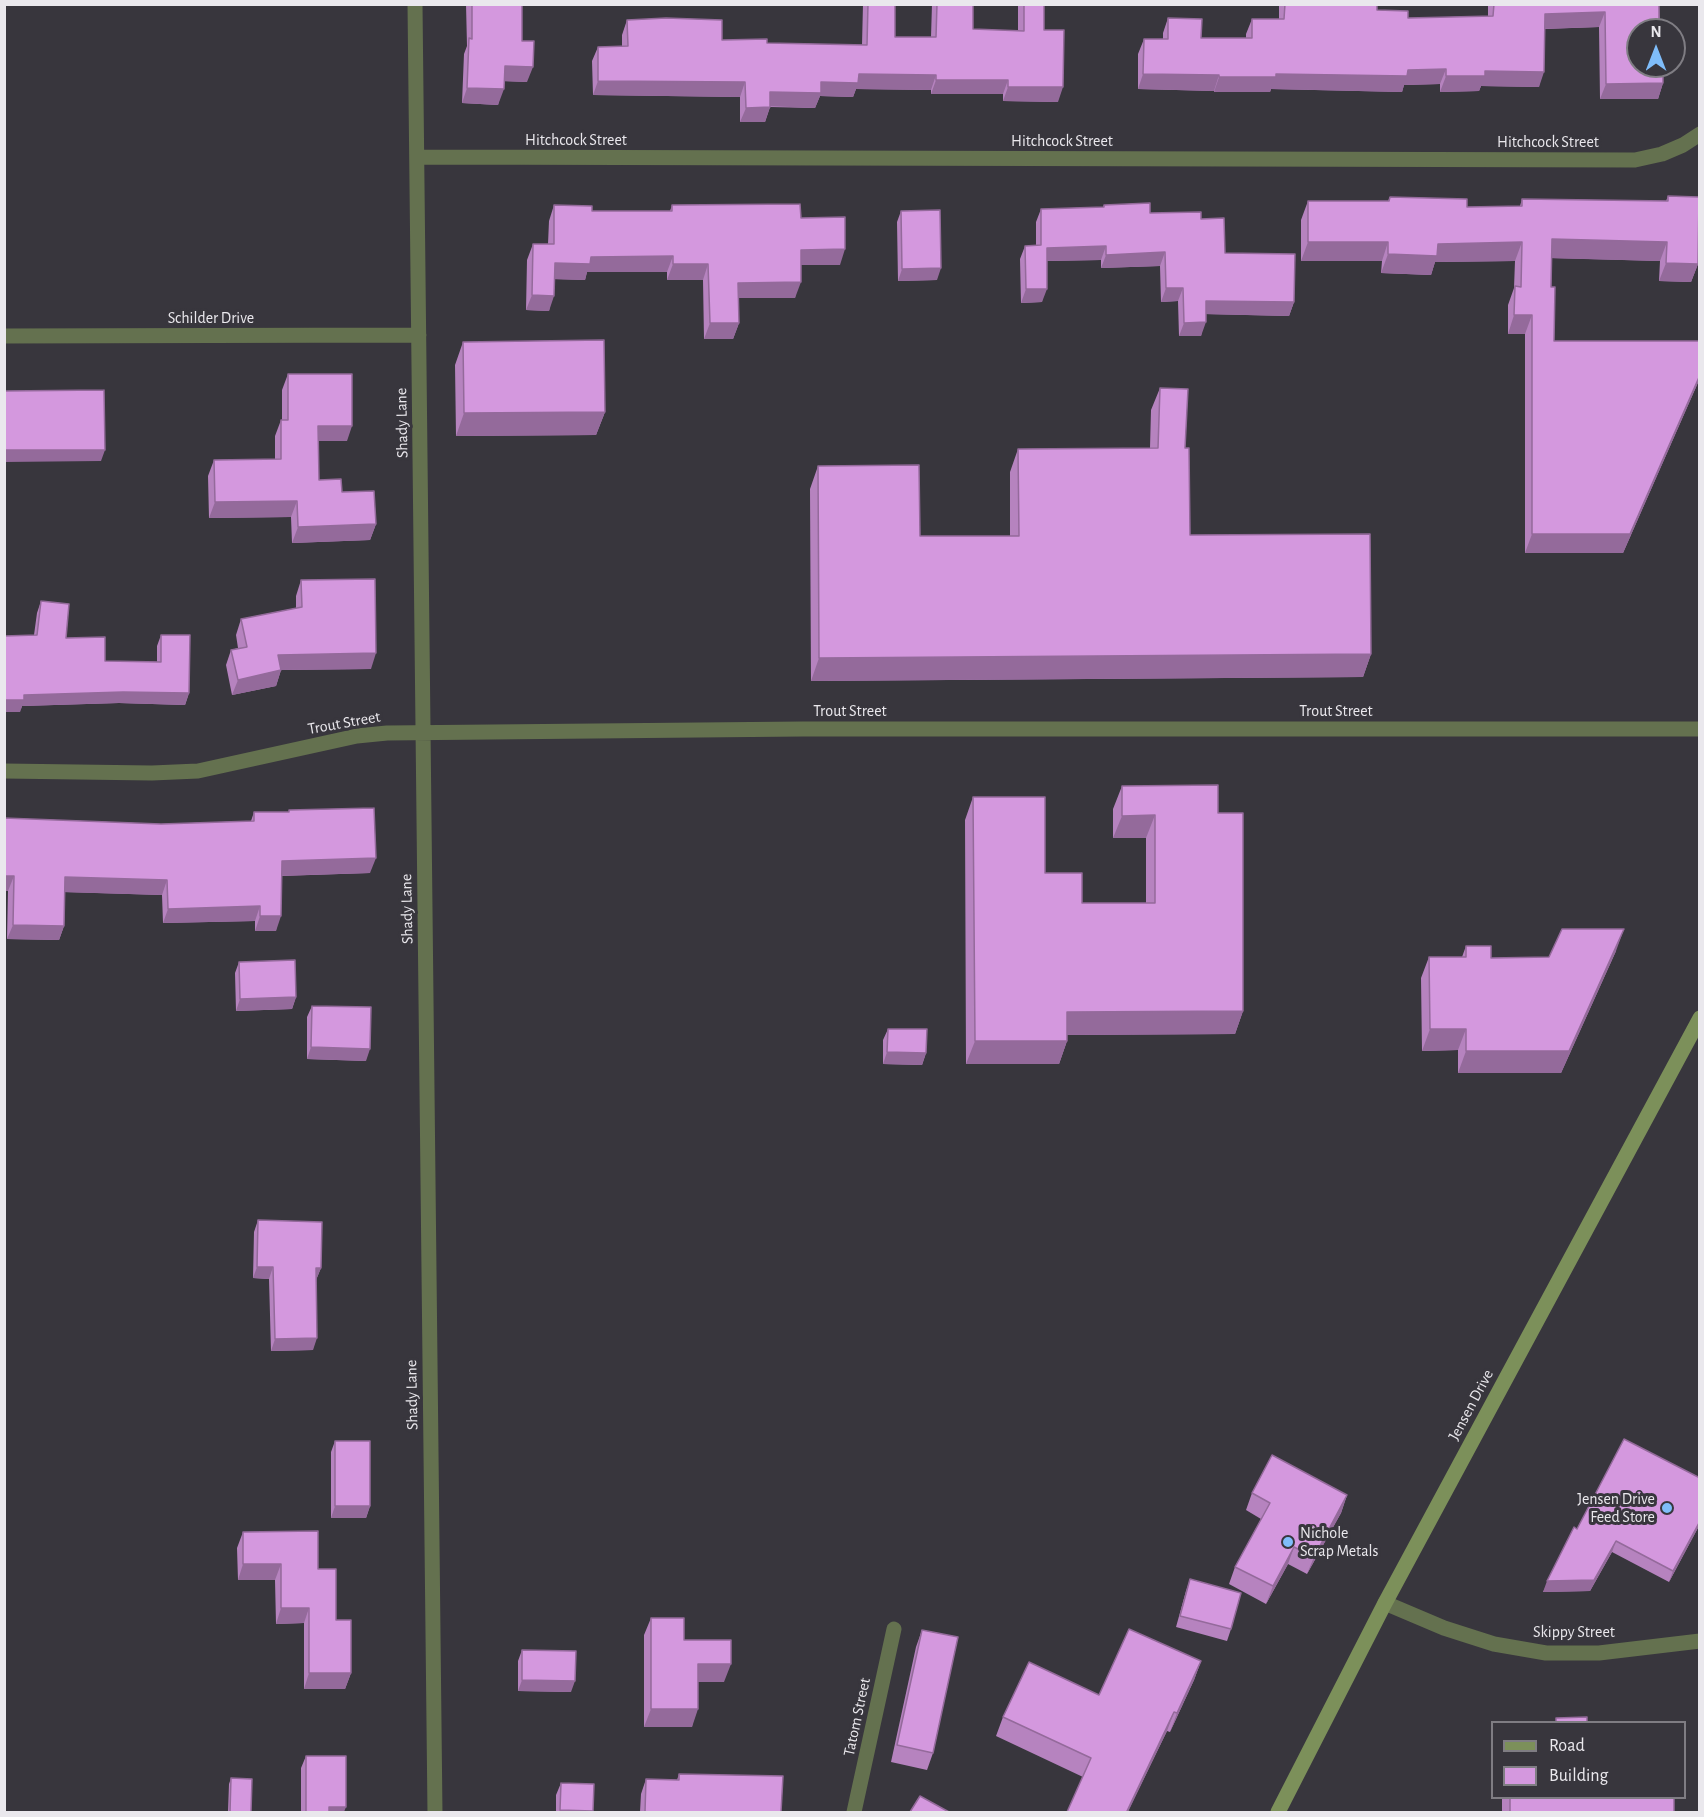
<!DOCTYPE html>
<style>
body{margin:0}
#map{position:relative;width:1704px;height:1817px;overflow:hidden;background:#38363d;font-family:"Alegreya Sans",sans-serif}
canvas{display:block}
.frame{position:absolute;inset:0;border:6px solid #eae8ed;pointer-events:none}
.legend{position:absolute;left:1491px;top:1721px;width:195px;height:78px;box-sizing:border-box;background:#38363d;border:2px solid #7f7d83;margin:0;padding:8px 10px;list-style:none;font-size:18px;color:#eae8ed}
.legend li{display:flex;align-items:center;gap:12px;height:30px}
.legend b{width:30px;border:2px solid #7f7d83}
.north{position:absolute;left:1626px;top:18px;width:60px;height:60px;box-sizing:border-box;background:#38363d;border:2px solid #7f7d83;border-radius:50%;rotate:0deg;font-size:16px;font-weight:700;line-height:24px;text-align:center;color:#eae8ed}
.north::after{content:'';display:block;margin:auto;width:21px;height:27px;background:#7fbdfa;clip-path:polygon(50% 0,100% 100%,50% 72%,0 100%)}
</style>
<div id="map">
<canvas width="1704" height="1817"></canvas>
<div class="frame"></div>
<ul class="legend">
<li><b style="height:8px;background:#7c905a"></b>Road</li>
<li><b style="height:16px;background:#d498de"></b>Building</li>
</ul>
<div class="north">N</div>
</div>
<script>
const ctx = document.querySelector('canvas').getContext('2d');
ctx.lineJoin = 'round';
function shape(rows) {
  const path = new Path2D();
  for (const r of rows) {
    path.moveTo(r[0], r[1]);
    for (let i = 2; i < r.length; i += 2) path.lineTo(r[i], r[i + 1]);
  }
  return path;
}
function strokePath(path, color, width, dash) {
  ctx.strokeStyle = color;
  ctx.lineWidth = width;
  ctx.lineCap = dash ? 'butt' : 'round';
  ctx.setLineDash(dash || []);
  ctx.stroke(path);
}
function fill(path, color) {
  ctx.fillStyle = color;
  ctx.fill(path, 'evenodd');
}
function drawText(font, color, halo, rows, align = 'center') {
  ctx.font = font + ' "Alegreya Sans",sans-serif';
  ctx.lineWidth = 6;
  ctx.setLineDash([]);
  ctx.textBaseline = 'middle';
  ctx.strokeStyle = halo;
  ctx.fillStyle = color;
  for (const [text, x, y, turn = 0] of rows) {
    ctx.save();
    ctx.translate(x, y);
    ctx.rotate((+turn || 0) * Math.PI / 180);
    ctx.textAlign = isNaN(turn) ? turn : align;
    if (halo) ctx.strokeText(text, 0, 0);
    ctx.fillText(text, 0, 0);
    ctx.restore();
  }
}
strokePath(shape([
 [415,4,435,1812],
 [418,157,1635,160,1662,154,1683,145,1700,134],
 [4,336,419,335],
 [4,771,152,773,198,771,357,736,387,733,803,729,1700,729],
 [1385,1603,1444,1628,1494,1644,1546,1653,1599,1653,1700,1641],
 [854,1812,894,1629]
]), '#64714f', 15);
strokePath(shape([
 [1278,1812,1385,1603,1700,1018]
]), '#7c905a', 15);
fill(shape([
 [466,4,522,4,522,41,527,82,504,81,498,105,462,103,464,54,467,46],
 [863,4,895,4,895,37,931,37,932,4,973,4,973,29,1018,31,1018,4,1044,4,1044,30,1058,102,1003,101,1003,94,931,94,931,90,856,89,853,97,820,96,815,108,770,107,765,122,740,122,740,97,593,95,592,61,598,47,622,46,622,35,627,20,722,40,767,43,862,45],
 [1279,4,1377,4,1377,10,1408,18,1488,16,1488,4,1659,4,1663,83,1658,99,1600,99,1599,27,1545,29,1539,87,1481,86,1479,91,1440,92,1440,84,1404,85,1402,92,1271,89,1270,92,1214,92,1214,91,1138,89,1138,54,1144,39,1163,39,1163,33,1168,18,1201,38,1246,38,1246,34,1252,19,1279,19],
 [1668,196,1698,264,1691,282,1659,281,1660,261,1552,258,1551,287,1554,341,1700,341,1700,378,1623,553,1525,553,1525,334,1508,334,1508,305,1514,288,1515,261,1435,262,1431,275,1381,273,1382,261,1301,261,1301,220,1308,201,1388,201,1390,197,1467,207,1520,206,1522,199,1666,201],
 [554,205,592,211,670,211,672,205,801,218,840,265,801,265,795,298,738,298,739,323,733,339,704,339,703,280,667,280,667,272,587,272,585,280,555,279,549,311,526,310,527,260,533,244,548,244,549,221],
 [1104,205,1150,213,1201,219,1225,253,1294,302,1289,316,1206,314,1201,336,1179,336,1178,301,1161,302,1160,266,1101,268,1101,260,1047,261,1042,302,1021,303,1020,259,1025,246,1036,246,1036,222,1041,209,1103,207],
 [901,211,937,280,898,281,897,222],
 [463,342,605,412,596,435,456,436,455,365],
 [288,374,347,441,319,441,319,480,342,492,376,524,370,540,292,543,291,517,209,518,208,476,214,460,275,459,275,436,281,420,282,420,282,390],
 [1160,388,1185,448,1190,535,1371,654,1363,677,811,681,810,489,818,466,920,536,1010,536,1010,472,1018,449,1150,448,1151,410],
 [301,580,371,669,281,670,276,686,232,695,226,665,231,650,238,648,236,635,241,619,296,608,296,596],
 [41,601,66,638,105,661,157,662,157,646,161,635,189,693,185,705,119,703,22,706,20,712,34,635,37,613],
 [1122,786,1218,813,1243,1011,1235,1034,1067,1035,1067,1041,1059,1064,966,1064,965,820,973,797,1045,873,1082,903,1146,903,1146,838,1113,838,1113,809],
 [289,810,370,873,281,876,276,931,255,931,255,921,163,923,162,895,65,892,64,926,59,940,7,939,8,891,4,818,161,824,251,821,254,812,289,812],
 [1466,946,1491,958,1549,957,1616,951,1561,1073,1458,1073,1458,1050,1422,1051,1421,978,1429,957,1462,957],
 [239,962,296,997,292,1009,236,1011,235,973],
 [312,1006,366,1061,307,1059,307,1017],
 [888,1029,926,1053,922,1065,883,1064,883,1040],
 [258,1220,321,1268,316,1280,313,1350,271,1351,269,1279,253,1278,254,1232],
 [335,1441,370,1506,366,1518,331,1518,331,1452],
 [1252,1493,1347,1495,1341,1513,1307,1574,1288,1564,1266,1604,1229,1584,1235,1567,1261,1519,1246,1510],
 [1700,1524,1669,1582,1612,1552,1590,1591,1543,1592,1577,1529],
 [243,1532,318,1569,336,1620,351,1673,345,1689,304,1689,304,1623,276,1624,275,1580,238,1580,237,1548],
 [1190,1579,1231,1629,1227,1641,1176,1627,1186,1591],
 [651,1618,684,1640,724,1682,698,1682,692,1727,644,1727,644,1635],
 [922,1630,933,1753,927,1770,891,1762,916,1647],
 [522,1650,571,1692,518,1691,518,1661],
 [1201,1661,1194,1680,1170,1732,1167,1731,1128,1811,1067,1812,1083,1777,996,1736,1003,1717,1099,1695],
 [306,1756,344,1812,301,1812,301,1768],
 [679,1774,781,1812,640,1812,641,1794,646,1779,677,1780],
 [231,1778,251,1812,228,1812,229,1784],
 [561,1783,592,1812,556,1812,556,1795],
 [1502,1797,1674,1797,1674,1812,1502,1812]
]), '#b683bf');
fill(shape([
 [1605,12,1599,27,1539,29,1545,14],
 [505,66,533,67,527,82,499,81],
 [1446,69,1440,84,1404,85,1402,92,1271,89,1270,92,1214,92,1219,77,1276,74],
 [1485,71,1544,72,1539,87,1481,86,1479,91,1440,92,1446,76],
 [859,74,936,75,931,90,856,89,853,97,820,96,815,108,765,106,770,92],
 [1143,74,1219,75,1214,91,1138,89],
 [936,80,1008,80,1003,94,931,94],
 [598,81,745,82,740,97,593,95],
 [1663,83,1658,99,1600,99,1606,84],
 [1008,87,1063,87,1058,102,1003,101],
 [467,88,504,89,498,105,462,103],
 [770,107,765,122,740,122,746,108],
 [1552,239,1667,242,1660,261,1545,258],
 [1308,242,1388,242,1382,261,1301,261],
 [1522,242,1515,261,1435,262,1431,275,1381,273,1388,254,1438,244],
 [1106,246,1101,260,1042,261,1047,248],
 [845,249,840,265,795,265,801,250],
 [1165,252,1160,266,1101,268,1106,255],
 [673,256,667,272,587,272,585,280,549,279,555,263,591,257],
 [1666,263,1698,264,1691,282,1659,281],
 [673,264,708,264,703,280,667,280],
 [941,268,937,280,898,281,902,269],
 [801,282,795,298,732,298,738,283],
 [1166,288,1183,288,1178,301,1161,302],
 [1026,289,1047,289,1042,302,1021,303],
 [532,295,554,296,549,311,526,310],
 [1206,301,1294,302,1289,316,1201,314],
 [1514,315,1532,315,1525,334,1508,334],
 [1206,322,1201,336,1179,336,1184,323],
 [710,323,739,323,733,339,704,339],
 [1700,375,1700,378,1623,553,1525,553,1532,534],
 [605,412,596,435,456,436,464,413],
 [318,426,352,426,347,441,313,441],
 [4,450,105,450,101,461,4,462],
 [297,501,291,517,209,518,215,502],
 [376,524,370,540,292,543,298,527],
 [376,653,371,669,281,670,276,686,232,695,238,680,278,655],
 [1371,654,1363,677,811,681,819,658],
 [123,692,189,693,185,705,119,703,22,706,20,712,4,712,4,700,24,695],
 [1155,815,1146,838,1113,838,1122,816],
 [376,858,370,873,276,876,282,861],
 [4,876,14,876,8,891,4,891],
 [65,877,167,880,162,895,60,892],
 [260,906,255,921,163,923,168,909],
 [260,916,281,916,276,931,255,931],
 [13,925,64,926,59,940,7,939],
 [1624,929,1616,951,1561,1073,1458,1073,1466,1051],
 [296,997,292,1009,236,1011,240,999],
 [1243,1011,1235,1034,1059,1035,1067,1012],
 [1430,1029,1466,1029,1458,1050,1422,1051],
 [975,1041,1067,1041,1059,1064,966,1064],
 [311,1047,370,1049,366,1061,307,1059],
 [887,1052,926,1053,922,1065,883,1064],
 [257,1267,273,1267,269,1279,253,1278],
 [316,1268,321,1268,316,1280],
 [317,1338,313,1350,271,1351,275,1339],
 [1347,1495,1341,1513,1307,1574,1314,1557],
 [335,1506,370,1506,366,1518,331,1518],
 [1700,1521,1700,1524,1669,1582,1673,1571],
 [1616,1541,1612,1552,1590,1591,1543,1592,1547,1581],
 [1294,1547,1288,1564,1266,1604,1273,1586],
 [243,1564,281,1564,275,1580,238,1580],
 [281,1608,309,1608,304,1623,276,1624],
 [1201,1661,1194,1680,1170,1732,1177,1713],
 [698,1664,731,1664,724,1682,692,1682],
 [309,1673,351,1673,345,1689,304,1689],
 [522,1680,575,1681,571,1692,518,1691],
 [651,1709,698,1709,692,1727,644,1727],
 [1174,1712,1167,1731,1128,1812,1126,1812],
 [329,1807,346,1807,344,1812,327,1812],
 [560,1810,593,1811,592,1812,559,1812]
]), '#946a9b');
const building = shape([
 [472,4,522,4,522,41,534,41,533,67,505,66,504,89,467,88,469,38,472,39,472,4],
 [868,4,895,4,895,37,936,37,937,4,973,4,973,29,1024,31,1024,4,1044,4,1044,30,1064,30,1063,87,1008,87,1008,80,936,80,936,75,859,74,858,83,821,82,821,93,770,92,770,107,746,108,745,82,598,81,598,47,628,46,627,20,666,18,722,20,722,40,767,39,767,43,867,45,868,4],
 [1285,4,1377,4,1377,10,1408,11,1408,18,1493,16,1494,4,1659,4,1659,20,1662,20,1662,30,1638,30,1638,66,1663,66,1663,83,1606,84,1605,12,1545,14,1544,72,1485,71,1485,76,1446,76,1446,69,1408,70,1407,76,1276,74,1276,77,1219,77,1219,75,1143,74,1144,39,1168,39,1168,18,1202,19,1201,38,1252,38,1252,19,1284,19,1285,4],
 [1668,196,1699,197,1698,264,1666,263,1667,242,1552,239,1551,287,1555,287,1554,341,1700,341,1700,375,1630,534,1532,534,1532,315,1514,315,1515,286,1521,287,1522,242,1438,244,1437,256,1388,254,1388,242,1308,242,1308,201,1389,201,1390,197,1467,199,1467,207,1522,206,1522,199,1668,201,1668,196],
 [1150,203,1150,213,1201,212,1201,219,1224,218,1225,253,1295,254,1294,302,1206,301,1206,322,1184,323,1183,288,1166,288,1165,252,1106,255,1106,246,1047,248,1047,289,1026,289,1025,246,1041,245,1041,209,1104,207,1104,205,1150,203],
 [800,204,801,218,845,217,845,249,801,250,801,282,738,283,739,323,710,323,708,264,673,264,673,256,591,257,590,264,555,263,554,296,532,295,533,244,554,244,554,205,592,206,592,211,672,211,672,205,800,204],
 [940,210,941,268,902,269,901,211,940,210],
 [604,340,605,412,464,413,463,342,604,340],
 [288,374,352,374,352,426,318,426,319,480,341,479,342,492,374,491,376,524,298,527,297,501,215,502,214,460,281,459,281,420,288,420,288,374],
 [1160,388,1188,389,1185,448,1189,448,1190,535,1370,534,1371,654,819,658,818,466,919,465,920,536,1019,536,1018,449,1158,448,1160,388],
 [104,390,105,450,4,450,4,391,104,390],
 [375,579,376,653,278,655,281,670,238,680,231,650,247,647,241,619,302,607,301,580,375,579],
 [41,601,69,604,66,638,105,637,105,661,161,662,161,635,190,635,189,693,123,692,24,695,24,700,4,700,4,636,37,635,41,601],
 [1218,785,1218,813,1243,813,1243,1011,1067,1012,1067,1041,975,1041,973,797,1045,797,1045,873,1082,873,1082,903,1155,903,1155,815,1122,816,1122,786,1218,785],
 [374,808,376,858,282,861,281,916,260,916,260,906,168,909,167,880,65,877,64,926,13,925,14,876,4,876,4,818,161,824,254,821,254,812,289,812,289,810,374,808],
 [1562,929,1624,929,1569,1051,1466,1051,1466,1029,1430,1029,1429,957,1466,957,1466,946,1491,946,1491,958,1549,957,1562,929],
 [295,960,296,997,240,999,239,962,295,960],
 [312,1006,371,1007,370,1049,311,1047,312,1006],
 [888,1029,927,1029,926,1053,887,1052,888,1029],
 [258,1220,322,1222,321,1268,316,1268,317,1338,275,1339,273,1267,257,1267,258,1220],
 [1624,1439,1700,1478,1700,1521,1673,1571,1616,1541,1594,1580,1547,1581,1574,1527,1577,1529,1624,1439],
 [335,1441,370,1441,370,1506,335,1506,335,1441],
 [1272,1455,1347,1495,1314,1557,1294,1547,1273,1586,1235,1567,1270,1503,1252,1493,1272,1455],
 [318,1531,318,1569,336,1569,336,1620,351,1620,351,1673,309,1673,309,1608,281,1608,281,1564,243,1564,243,1532,318,1531],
 [1190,1579,1241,1593,1231,1629,1180,1616,1190,1579],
 [651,1618,684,1618,684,1640,731,1640,731,1664,698,1664,698,1709,651,1709,651,1618],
 [1129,1629,1201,1661,1177,1713,1174,1712,1127,1811,1131,1812,1067,1812,1091,1758,1003,1717,1029,1662,1099,1695,1129,1629],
 [922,1630,958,1637,933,1753,897,1745,922,1630],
 [522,1650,576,1651,575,1681,522,1680,522,1650],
 [1587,1717,1587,1722,1556,1722,1556,1718,1587,1717],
 [306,1756,346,1756,346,1807,329,1807,329,1812,306,1812,306,1756],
 [679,1774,783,1776,781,1812,645,1812,646,1779,679,1780,679,1774],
 [231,1778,252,1779,251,1812,230,1812,231,1778],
 [561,1783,594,1784,593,1811,560,1810,561,1783],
 [920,1796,949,1812,910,1812,920,1796],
 [1510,1797,1674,1797,1674,1812,1510,1812,1510,1797]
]);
fill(building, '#d498de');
strokePath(building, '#946a9b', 1.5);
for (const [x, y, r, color] of [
 [1667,1508,6,"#7fbdfa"],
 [1288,1542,6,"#7fbdfa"]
]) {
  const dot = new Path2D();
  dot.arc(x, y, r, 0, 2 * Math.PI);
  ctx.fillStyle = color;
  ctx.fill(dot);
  strokePath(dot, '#38363d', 2);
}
drawText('16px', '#eae8ed', '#38363d', [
 ["Hitchcock Street",576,140],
 ["Hitchcock Street",1062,141],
 ["Hitchcock Street",1548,142],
 ["Schilder Drive",211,318],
 ["Shady Lane",402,423,-91],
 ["Trout Street",850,711],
 ["Trout Street",1336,711],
 ["Trout Street",344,723,-10],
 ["Shady Lane",407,909,-91],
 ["Shady Lane",412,1395,-91],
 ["Jensen Drive",1471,1405,-62],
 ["Skippy Street",1574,1632],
 ["Tatom Street",857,1717,-78]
]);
drawText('16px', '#eae8ed', '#38363d', [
 ["Jensen Drive",1655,1499],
 ["Feed Store",1655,1517],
 ["Nichole",1300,1533,"left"],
 ["Scrap Metals",1300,1551,"left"]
], 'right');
</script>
